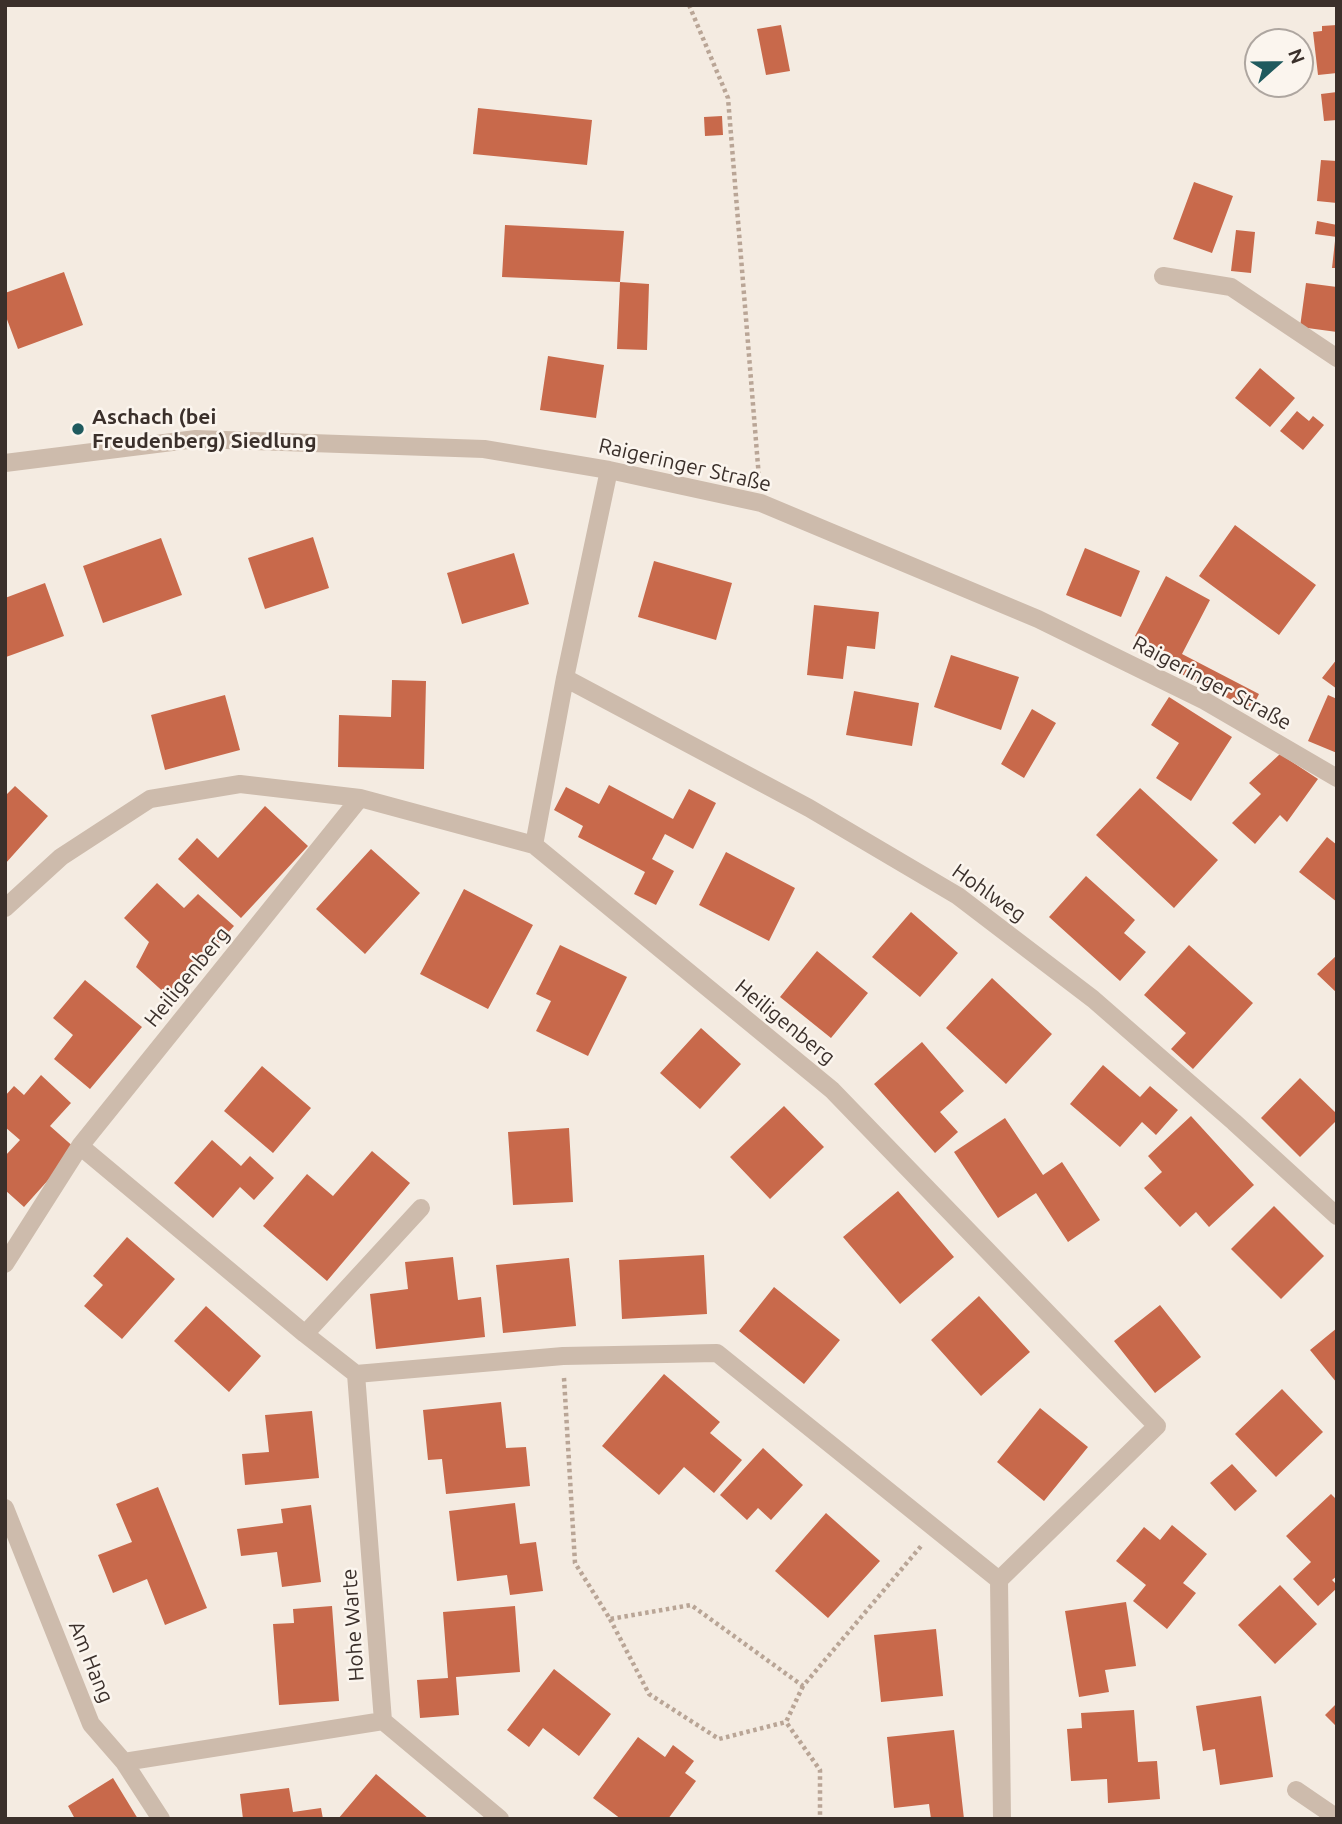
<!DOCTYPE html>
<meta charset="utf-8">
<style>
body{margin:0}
#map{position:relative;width:1342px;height:1824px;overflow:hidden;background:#f4ebe1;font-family:Ubuntu,sans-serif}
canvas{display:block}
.frame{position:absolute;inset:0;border:7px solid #3b302b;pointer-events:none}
.north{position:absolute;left:1244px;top:28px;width:70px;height:70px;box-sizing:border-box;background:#fbf5ee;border:2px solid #aea6a0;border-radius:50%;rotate:69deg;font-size:19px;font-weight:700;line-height:28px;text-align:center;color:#3b302b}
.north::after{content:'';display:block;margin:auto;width:24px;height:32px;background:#1f5a5e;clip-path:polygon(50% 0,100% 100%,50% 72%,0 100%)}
</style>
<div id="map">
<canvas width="1342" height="1824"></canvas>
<div class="frame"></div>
<div class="north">N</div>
</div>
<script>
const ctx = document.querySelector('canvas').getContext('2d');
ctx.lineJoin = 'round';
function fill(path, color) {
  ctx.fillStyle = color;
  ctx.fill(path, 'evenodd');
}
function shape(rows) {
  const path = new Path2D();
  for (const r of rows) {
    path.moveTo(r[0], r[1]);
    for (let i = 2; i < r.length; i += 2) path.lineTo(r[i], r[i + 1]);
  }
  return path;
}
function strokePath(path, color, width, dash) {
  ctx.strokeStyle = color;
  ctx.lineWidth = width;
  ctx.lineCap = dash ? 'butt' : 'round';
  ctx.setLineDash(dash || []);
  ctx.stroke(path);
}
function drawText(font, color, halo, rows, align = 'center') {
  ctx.font = font + ' Ubuntu,sans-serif';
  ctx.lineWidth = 5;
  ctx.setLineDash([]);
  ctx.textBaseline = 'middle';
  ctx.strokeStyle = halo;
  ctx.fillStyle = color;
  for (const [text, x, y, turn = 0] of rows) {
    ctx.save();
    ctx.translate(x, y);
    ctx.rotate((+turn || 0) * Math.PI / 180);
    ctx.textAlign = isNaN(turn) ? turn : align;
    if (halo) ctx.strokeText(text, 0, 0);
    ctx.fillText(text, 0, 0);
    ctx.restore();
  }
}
fill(shape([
 [781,25,790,71,766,75,757,29],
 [1337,25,1337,73,1318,75,1313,32,1322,31,1322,26],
 [1337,92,1337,120,1324,121,1321,94],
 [478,108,592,120,587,165,473,154],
 [722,116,723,135,705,136,704,117],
 [1321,160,1337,161,1337,203,1317,201],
 [1194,182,1233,196,1212,253,1173,239],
 [1317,221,1337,225,1337,237,1315,234],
 [505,225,624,231,620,282,502,277],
 [1236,230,1255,232,1251,273,1231,271],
 [1335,241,1337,241,1337,268,1332,268],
 [64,272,83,325,18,349,5,314,5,293],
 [620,282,649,284,647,350,617,349],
 [1306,283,1337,287,1337,332,1300,327],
 [548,356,604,365,596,418,540,410],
 [1260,368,1295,398,1270,427,1235,398],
 [1297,411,1309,421,1313,416,1324,425,1303,450,1280,431],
 [1235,525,1316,585,1279,635,1199,576],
 [313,537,329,588,265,609,248,558],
 [161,538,182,595,103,623,83,566],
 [1085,548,1140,571,1121,617,1066,595],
 [514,553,529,604,462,624,447,573],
 [654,561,732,583,716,640,638,617],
 [1166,576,1210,600,1182,654,1259,694,1251,710,1162,664,1168,653,1135,636],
 [45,583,64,636,6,657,5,598],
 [814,605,879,612,875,649,847,646,843,679,807,675],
 [951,655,1019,677,1001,730,934,707],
 [1337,659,1337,689,1322,678],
 [392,680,426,681,424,769,338,767,339,715,391,717],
 [854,691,919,703,912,746,846,735],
 [225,695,240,750,165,770,151,715],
 [1328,695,1337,699,1337,753,1308,741],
 [1169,697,1232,737,1191,801,1156,778,1179,743,1151,725],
 [1032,709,1056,723,1024,778,1001,764],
 [1280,754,1318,779,1287,822,1280,815,1255,844,1232,823,1261,794,1249,783],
 [609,785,673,819,689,789,716,803,693,849,665,834,652,859,674,871,656,905,634,894,645,872,578,837,583,826,554,810,566,787,599,804],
 [15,786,48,816,5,864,5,796],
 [1140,788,1218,860,1174,908,1096,835],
 [265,806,308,846,241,918,178,859,197,838,218,858],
 [1327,837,1337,845,1337,902,1299,872],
 [371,849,420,893,365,954,316,909],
 [726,852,795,888,769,941,699,905],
 [1086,876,1135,920,1124,933,1146,952,1120,981,1049,917],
 [157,883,184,908,198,894,234,926,169,997,136,967,149,942,124,918],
 [464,889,533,925,488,1009,420,974],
 [911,912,958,953,920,997,872,957],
 [560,945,627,977,588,1056,536,1031,551,1001,536,994],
 [1189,945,1253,1003,1193,1069,1171,1049,1186,1033,1144,995],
 [817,951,868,993,831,1038,780,997],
 [1337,955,1337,993,1317,974],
 [992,978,1052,1034,1006,1084,946,1028],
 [85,980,142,1027,90,1089,54,1059,73,1035,53,1018],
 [701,1028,741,1064,700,1109,660,1073],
 [922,1042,964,1091,940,1112,958,1132,935,1153,874,1084],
 [1103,1065,1140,1097,1150,1086,1178,1110,1156,1135,1142,1122,1120,1147,1070,1104],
 [262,1066,311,1108,273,1153,224,1111],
 [41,1075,71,1103,50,1126,76,1149,24,1207,5,1190,5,1156,20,1140,5,1127,5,1096,14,1086,24,1095],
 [1300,1078,1337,1114,1337,1120,1300,1157,1261,1118],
 [784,1106,824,1147,770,1199,730,1157],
 [1191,1116,1254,1185,1209,1227,1196,1212,1180,1227,1144,1188,1162,1172,1148,1156],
 [1005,1118,1043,1175,1062,1162,1100,1220,1068,1242,1036,1193,998,1218,954,1152],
 [569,1128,573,1202,513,1205,508,1132],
 [212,1140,241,1166,250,1156,274,1178,254,1200,240,1187,213,1218,174,1183],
 [372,1151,410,1183,327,1281,263,1226,307,1174,333,1196],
 [898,1191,954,1257,900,1304,843,1237],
 [1274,1206,1324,1256,1281,1299,1231,1249],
 [127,1237,175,1279,122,1339,84,1306,103,1285,93,1276],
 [704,1255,707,1314,622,1319,619,1260],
 [453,1257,458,1300,481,1297,485,1337,376,1349,370,1294,408,1289,405,1262],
 [569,1258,576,1326,503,1333,496,1265],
 [774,1287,840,1340,804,1384,739,1331],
 [979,1296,1030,1352,981,1396,931,1340],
 [1160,1305,1201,1357,1155,1393,1114,1341],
 [206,1306,261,1356,229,1392,174,1341],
 [1337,1328,1337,1383,1310,1350],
 [664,1374,720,1422,710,1433,742,1460,714,1493,684,1467,659,1495,602,1446],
 [1282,1389,1323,1432,1276,1477,1235,1434],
 [501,1402,506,1448,526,1447,530,1486,446,1494,442,1459,428,1460,423,1410],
 [1040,1408,1088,1447,1044,1501,997,1462],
 [312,1411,319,1478,245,1485,242,1454,269,1452,265,1415],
 [763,1448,803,1485,771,1520,758,1508,747,1520,720,1495],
 [1232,1464,1257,1491,1235,1511,1210,1483],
 [158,1487,207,1608,165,1625,147,1579,113,1593,98,1555,132,1542,116,1504],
 [1331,1494,1337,1500,1337,1576,1332,1580,1337,1585,1337,1588,1318,1606,1293,1579,1311,1562,1286,1536],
 [515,1503,520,1544,536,1542,543,1591,510,1595,507,1575,457,1581,449,1511],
 [311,1505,321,1582,282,1587,277,1552,241,1556,237,1529,283,1523,281,1509],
 [826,1513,880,1561,828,1618,775,1571],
 [1172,1525,1207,1554,1183,1583,1196,1593,1167,1629,1133,1601,1146,1585,1116,1561,1144,1527,1160,1540],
 [1280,1585,1317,1624,1275,1664,1238,1625],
 [1126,1602,1136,1666,1105,1670,1109,1692,1079,1697,1065,1611],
 [332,1606,339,1701,279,1705,273,1624,294,1623,293,1609],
 [515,1606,520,1672,456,1677,459,1715,420,1718,417,1680,448,1678,443,1612],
 [936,1629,943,1696,881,1702,874,1635],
 [554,1669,611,1714,579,1756,543,1728,529,1747,507,1730],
 [1261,1696,1273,1777,1220,1785,1215,1749,1203,1751,1196,1706],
 [1337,1703,1337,1727,1325,1715],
 [1134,1710,1138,1762,1157,1761,1160,1799,1108,1803,1107,1779,1071,1781,1067,1729,1082,1728,1081,1713],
 [954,1730,964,1819,931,1819,929,1804,894,1808,887,1737],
 [638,1737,665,1757,673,1745,694,1761,685,1773,696,1781,668,1819,621,1819,593,1798],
 [376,1774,429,1819,338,1819],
 [113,1778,138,1819,75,1819,68,1806],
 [289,1788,293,1812,321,1808,323,1819,243,1819,240,1794]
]), '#c8694b');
strokePath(shape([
 [689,5,728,98,759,478],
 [564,1378,575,1563,610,1619,691,1605,803,1686,922,1545],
 [610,1619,649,1694,719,1739,786,1722],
 [803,1686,786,1722,820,1770,820,1819]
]), '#b9a596', 4.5, [3.5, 3.5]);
strokePath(shape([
 [1163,276,1231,287,1337,358],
 [5,463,196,439,484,449,609,470,761,503,1038,619,1205,701,1337,778],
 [565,678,809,808,958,896,1093,999,1234,1122,1337,1216],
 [360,798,80,1146,305,1334,356,1374,563,1356,717,1353,999,1580],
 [534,845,565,678,609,470],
 [5,908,61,857,150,799,240,784,360,798,534,845,832,1090,1157,1426,999,1580,1002,1819],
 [5,1264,80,1146],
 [305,1334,421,1208],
 [356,1374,383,1721,500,1819],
 [5,1508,91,1724,124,1762,161,1819],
 [124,1762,383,1721],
 [1296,1790,1337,1818]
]), '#cdbbac', 18);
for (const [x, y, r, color] of [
 [78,429,7,"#1f5a5e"]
]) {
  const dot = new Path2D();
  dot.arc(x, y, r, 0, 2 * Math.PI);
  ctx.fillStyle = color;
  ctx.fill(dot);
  strokePath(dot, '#fbf5ee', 2.5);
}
drawText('bold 21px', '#3b302b', '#fbf5ee', [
 ["Aschach (bei",92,417],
 ["Freudenberg) Siedlung",92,441]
], 'left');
drawText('21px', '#3b302b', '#fbf5ee', [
 ["Raigeringer Straße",685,465,13],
 ["Raigeringer Straße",1212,683,28],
 ["Hohlweg",989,893,35],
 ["Heiligenberg",187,977,-51],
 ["Heiligenberg",785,1022,39],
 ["Hohe Warte",353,1625,-94],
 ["Am Hang",91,1662,68]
]);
</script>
